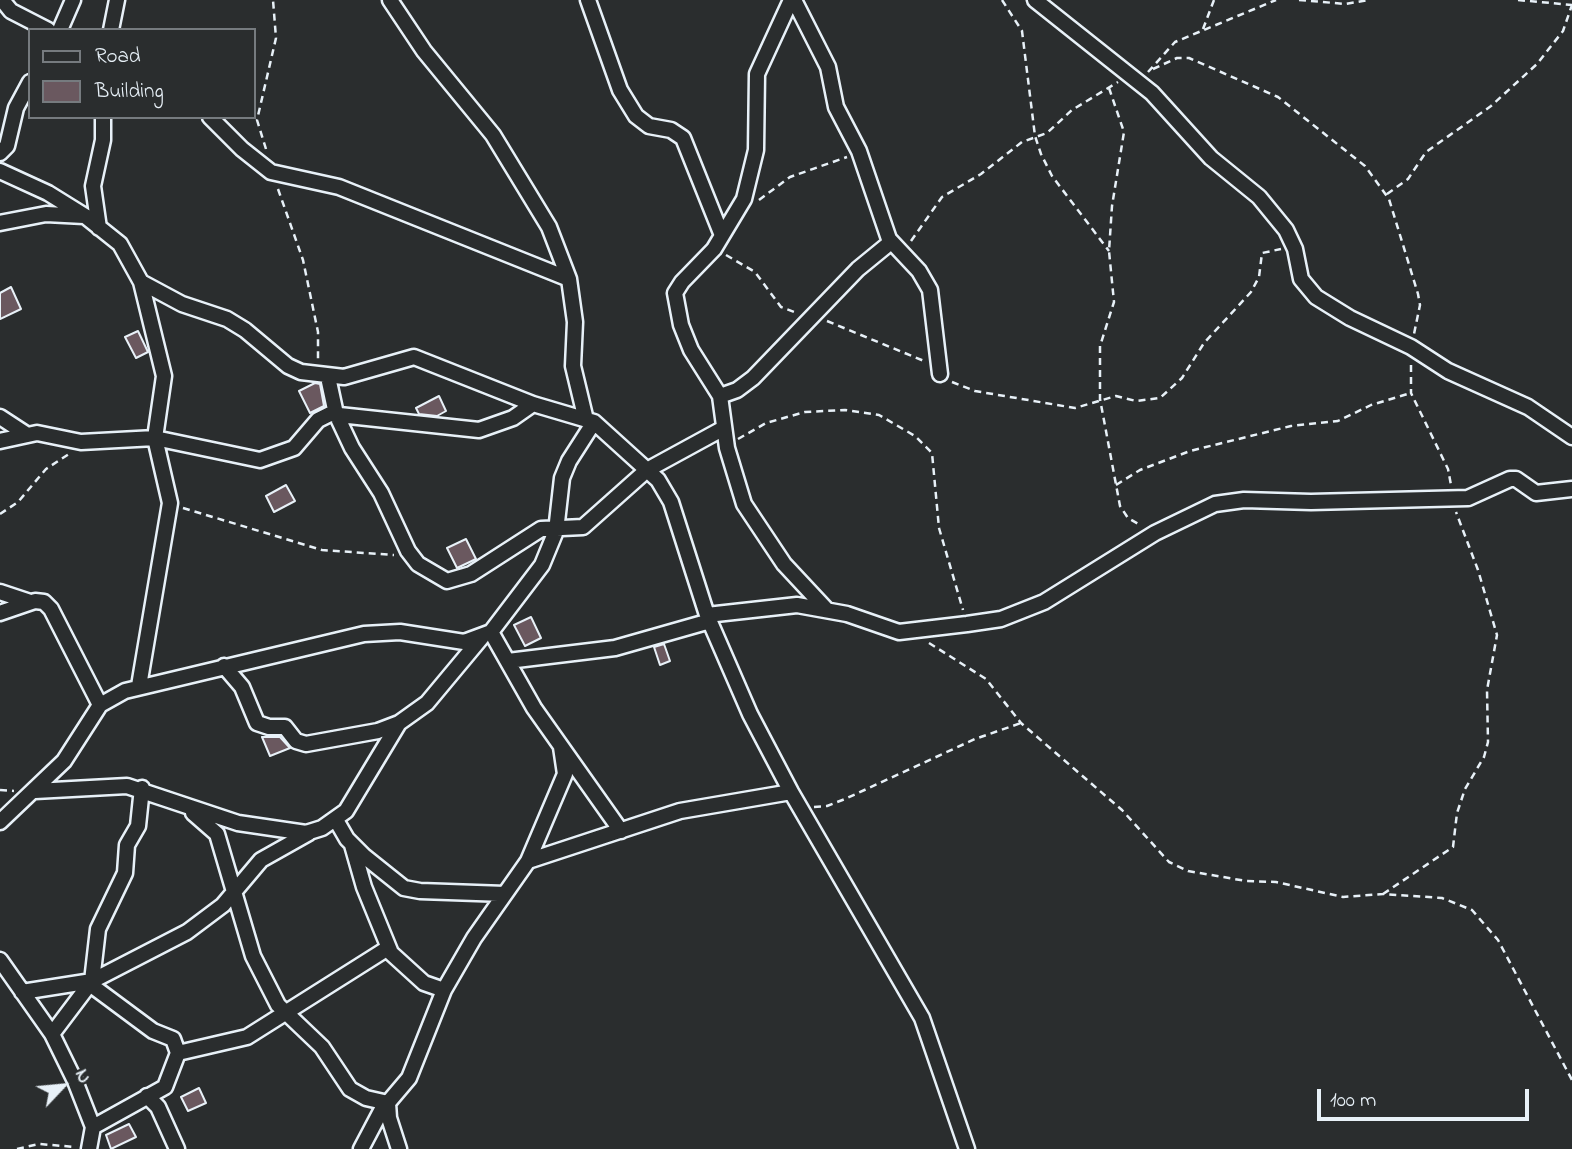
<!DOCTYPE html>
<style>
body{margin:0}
#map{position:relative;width:1572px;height:1149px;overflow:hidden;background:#2a2d2e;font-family:"Indie Flower",sans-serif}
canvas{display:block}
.legend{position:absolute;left:28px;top:28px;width:228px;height:91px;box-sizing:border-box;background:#2a2d2e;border:2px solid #767b7f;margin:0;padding:9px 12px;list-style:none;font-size:21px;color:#e8f1f8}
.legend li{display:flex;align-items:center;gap:14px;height:35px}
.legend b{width:35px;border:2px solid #767b7f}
.north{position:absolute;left:28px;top:1051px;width:70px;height:70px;-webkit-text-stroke:5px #2a2d2e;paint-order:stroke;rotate:64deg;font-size:19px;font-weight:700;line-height:28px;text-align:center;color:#e8f1f8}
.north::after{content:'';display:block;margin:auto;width:24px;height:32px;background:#e8f1f8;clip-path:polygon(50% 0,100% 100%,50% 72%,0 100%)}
.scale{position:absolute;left:1317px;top:1089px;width:212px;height:32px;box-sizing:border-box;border:4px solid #e8f1f8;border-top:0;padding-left:9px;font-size:21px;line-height:24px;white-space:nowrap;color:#e8f1f8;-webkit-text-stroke:5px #2a2d2e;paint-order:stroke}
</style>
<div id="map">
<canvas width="1572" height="1149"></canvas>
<ul class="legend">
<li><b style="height:9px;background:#2a2d2e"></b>Road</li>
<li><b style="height:19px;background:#6a585f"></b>Building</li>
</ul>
<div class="north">N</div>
<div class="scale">100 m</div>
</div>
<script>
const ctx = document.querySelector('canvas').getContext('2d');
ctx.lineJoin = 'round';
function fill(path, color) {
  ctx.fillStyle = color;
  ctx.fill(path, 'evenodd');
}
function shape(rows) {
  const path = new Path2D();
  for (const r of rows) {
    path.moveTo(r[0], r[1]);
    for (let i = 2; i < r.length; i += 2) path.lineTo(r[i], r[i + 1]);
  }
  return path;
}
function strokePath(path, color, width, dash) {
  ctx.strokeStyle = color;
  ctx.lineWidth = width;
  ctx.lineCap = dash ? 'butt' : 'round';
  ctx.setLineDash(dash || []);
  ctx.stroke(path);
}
const building = shape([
 [11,287,21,309,0,319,0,293,11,287],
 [138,331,148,352,136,358,125,337,138,331],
 [315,383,320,384,324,406,310,413,299,391,315,383],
 [439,396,446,411,437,416,419,414,416,408,439,396],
 [286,485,295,501,274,512,266,496,286,485],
 [466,539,476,559,457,568,447,548,466,539],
 [531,617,541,638,525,646,514,625,531,617],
 [664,644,670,661,660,665,654,647,664,644],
 [262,737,280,737,290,748,270,756,262,737],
 [199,1088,206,1103,188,1111,181,1097,199,1088],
 [129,1124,136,1137,111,1149,106,1135,129,1124]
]);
fill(building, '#6a585f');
strokePath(building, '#e8f1f8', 2);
const street = shape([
 [2,0,11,11,48,30],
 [390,0,424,51,493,135,549,227,569,279,575,322,573,366,586,420],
 [588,0,620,90,636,116,649,126,671,130,683,138,721,233],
 [791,0,757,74,756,150,744,199,714,249,682,282,675,293,681,325,691,350,720,396,727,448,744,504,784,564,826,609],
 [794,0,828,67,836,107,859,151,889,239,919,271,930,290,940,374],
 [1035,0,1152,93,1211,158,1259,197,1286,230,1295,249,1301,279,1316,297,1350,318,1411,347,1448,371,1528,407,1572,437],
 [60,30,73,0],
 [111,30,117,0],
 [210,117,242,149,271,172,339,187,569,279],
 [0,153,7,146,16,108,30,82],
 [0,171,48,193,85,216,120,244,141,282,164,376,155,438,170,503,139,686],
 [0,223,46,214,84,216],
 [99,228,93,186,103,140,103,117],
 [141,282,182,304,227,319,245,330,288,366,301,372,344,377,414,357,533,404,594,422,658,480,671,502,707,615,750,714,791,792,922,1018,967,1149],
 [328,377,336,414,352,448,381,493,408,551,418,564,447,581,471,574,541,529,583,527,647,470,724,428],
 [720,396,737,390,753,378,858,269,891,242],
 [0,417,26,434],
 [0,441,37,433,81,442,155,438,260,460,294,448,318,420,330,414,479,430,513,418,533,404],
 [0,592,30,602],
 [0,613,35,601,44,602,51,609,100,705],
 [707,615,797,605,847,614,899,632,967,624,1001,619,1044,602,1155,533,1215,504,1244,500,1311,502,1468,498,1510,479,1516,479,1536,493,1572,489],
 [491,632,534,708,621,831],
 [508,661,615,648,710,621],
 [224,666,242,687,257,723,269,727,285,727,296,741,306,744,378,731,399,723,427,703,482,637],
 [35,791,127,786,238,823,306,833,322,828,346,811,399,723],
 [193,813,217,834,253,956,278,1005,322,1047,350,1089,366,1098,388,1103,389,1118,399,1149],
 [336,820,347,839,364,856,404,888,420,891,505,894],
 [0,822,64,761,100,705,125,691,364,634,400,632,464,642,491,632,542,565,556,531,562,478,569,461,594,422],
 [352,845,364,887,391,953,424,983,444,990],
 [528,861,680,811,791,792],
 [0,960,52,1034,75,1081,93,1127,89,1149],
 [91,985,153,1031,173,1039,178,1053,165,1087,93,1127],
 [22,992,92,981,187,932,223,905,261,860,309,833],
 [52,1034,92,981,98,929,125,873,127,845,138,826,142,788],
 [178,1053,247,1037,388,948],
 [147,1096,158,1107,177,1149],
 [361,1149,381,1111,409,1078,444,990,474,938,528,861,565,774,561,747]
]);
strokePath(street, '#e8f1f8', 19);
strokePath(shape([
 [1002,0,1022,31,1035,136,1041,154,1052,176,1109,251],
 [1299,0,1346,4,1368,0],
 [1518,0,1572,5],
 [1203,29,1214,0],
 [1153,69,1177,58,1189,58,1278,97,1365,166,1389,199,1418,294,1420,305,1414,334],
 [1148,72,1175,42,1276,0],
 [1109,88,1124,132,1112,206,1109,251,1114,302,1100,346,1100,399,1120,506,1128,518,1140,525],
 [266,149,257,120,276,38,273,0],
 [278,189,303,260,318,332,318,362],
 [1387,194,1408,179,1426,152,1491,106,1537,64,1563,31,1572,5],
 [759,200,790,177,847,157],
 [911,241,942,197,981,174,1022,142,1047,133,1072,110,1118,82],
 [726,255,755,272,781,307,797,313],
 [827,321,924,361],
 [1411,365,1411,393,1448,469,1451,485],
 [952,382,975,391,1075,408,1116,396,1136,401,1160,398,1182,378,1204,343,1251,292,1259,277,1262,253,1281,249],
 [738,439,766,423,805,412,845,410,879,415,915,436,932,453,939,528,963,610],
 [1116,485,1140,470,1190,451,1291,426,1338,421,1371,405,1411,393],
 [183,508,322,550,394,555],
 [0,514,18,502,46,469,69,454],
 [929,643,986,679,1021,723,1122,810,1169,862,1188,871,1246,881,1276,882,1343,897,1383,894,1442,898,1472,910,1498,940,1572,1080],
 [0,790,14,791],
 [814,807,827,806,845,799,975,739,1021,723],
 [1383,894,1453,847,1457,813,1465,789,1484,757,1488,742,1487,690,1497,635,1478,570,1456,512],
 [17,1149,39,1144,75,1147]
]), '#e8f1f8', 2.5, [7, 5]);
strokePath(street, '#2a2d2e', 14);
</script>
